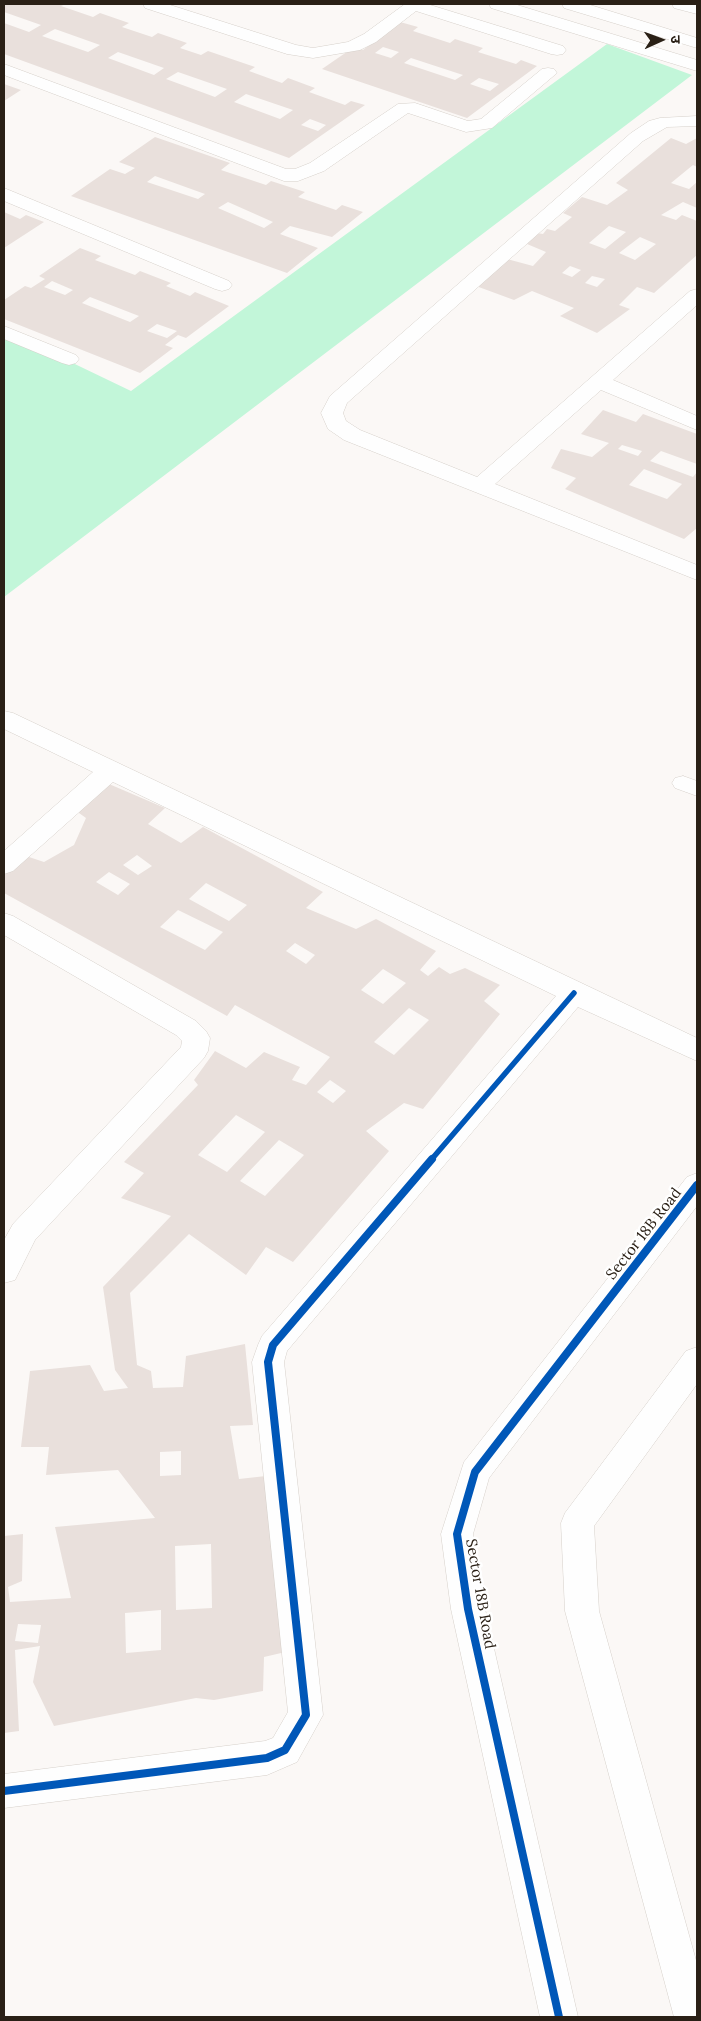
<!DOCTYPE html>
<meta charset="utf-8">
<style>
body{margin:0}
#map{position:relative;width:701px;height:2021px;overflow:hidden;background:#fbf8f6;font-family:Lora,"Noto Sans Devanagari",serif}
canvas{display:block}
.frame{position:absolute;inset:0;border:5px solid #2a2016;pointer-events:none}
.north{position:absolute;left:636px;top:15px;width:50px;height:50px;-webkit-text-stroke:4px #fff;paint-order:stroke;rotate:88deg;font-size:14px;font-weight:700;line-height:20px;text-align:center;color:#2a2016}
.north::after{content:'';display:block;margin:auto;width:18px;height:22px;background:#2a2016;clip-path:polygon(50% 0,100% 100%,50% 72%,0 100%)}
</style>
<div id="map">
<canvas width="701" height="2021"></canvas>
<div class="frame"></div>
<div class="north">उ</div>
</div>
<script>
const ctx = document.querySelector('canvas').getContext('2d');
ctx.lineJoin = 'round';
function fill(path, color) {
  ctx.fillStyle = color;
  ctx.fill(path, 'evenodd');
}
function shape(rows) {
  const path = new Path2D();
  for (const r of rows) {
    path.moveTo(r[0], r[1]);
    for (let i = 2; i < r.length; i += 2) path.lineTo(r[i], r[i + 1]);
  }
  return path;
}
function strokePath(path, color, width, dash) {
  ctx.strokeStyle = color;
  ctx.lineWidth = width;
  ctx.lineCap = dash ? 'butt' : 'round';
  ctx.setLineDash(dash || []);
  ctx.stroke(path);
}
function drawText(font, color, halo, rows, align = 'center') {
  ctx.font = font + ' Lora,serif';
  ctx.lineWidth = 5;
  ctx.setLineDash([]);
  ctx.textBaseline = 'middle';
  ctx.strokeStyle = halo;
  ctx.fillStyle = color;
  for (const [text, x, y, turn = 0] of rows) {
    ctx.save();
    ctx.translate(x, y);
    ctx.rotate((+turn || 0) * Math.PI / 180);
    ctx.textAlign = isNaN(turn) ? turn : align;
    if (halo) ctx.strokeText(text, 0, 0);
    ctx.fillText(text, 0, 0);
    ctx.restore();
  }
}
fill(shape([
 [607,44,692,75,4,597,4,330,131,391]
]), '#c2f6d9');
fill(shape([
 [4,4,66,4,61,6,93,17,100,13,129,23,122,27,152,37,158,33,187,43,180,48,201,55,208,51,255,67,249,71,282,83,288,78,315,88,309,92,345,105,351,101,365,105,289,158,4,54,4,23,29,32,41,25,4,12],
 [55,29,100,45,88,52,42,36],
 [118,52,164,68,154,75,108,58],
 [178,72,227,89,215,97,166,79],
 [246,94,293,110,280,119,234,102],
 [310,119,326,125,318,131,301,125],
 [400,22,418,27,413,31,450,43,455,39,483,48,478,52,516,64,521,60,537,66,467,118,322,69,354,47,363,50],
 [383,47,399,52,391,58,375,53],
 [411,58,463,75,455,80,404,63],
 [479,78,499,84,490,91,470,84],
 [4,84,21,90,4,101],
 [155,137,230,163,221,170,266,185,271,181,305,192,298,197,336,210,342,205,363,212,332,237,290,226,280,234,318,248,287,273,71,196,110,169,125,174,135,168,119,162],
 [155,176,205,194,198,199,147,182],
 [228,202,273,222,264,228,218,208],
 [671,138,686,144,697,138,697,167,693,165,671,183,689,189,697,182,697,208,683,202,661,215,676,220,682,215,697,221,697,255,654,293,637,287,619,305,630,309,597,333,560,316,574,308,532,291,514,300,476,286,507,259,533,266,546,252,527,244,537,233,543,234,547,229,555,231,572,217,563,213,582,197,607,205,628,190,616,183],
 [609,226,626,232,605,249,589,243],
 [640,237,656,244,635,260,619,253],
 [570,266,581,270,572,277,562,273],
 [592,276,605,279,597,287,585,283],
 [4,212,20,219,26,215,44,222,4,248],
 [80,248,101,256,95,260,135,275,140,271,171,283,166,286,190,296,195,292,229,306,186,338,178,335,165,345,173,348,140,373,4,319,4,300,25,286,31,288,45,279,39,276],
 [52,281,73,290,65,295,44,287],
 [90,297,139,316,130,322,82,303],
 [157,324,177,331,167,338,147,331],
 [603,410,636,422,643,414,697,434,697,464,661,451,650,461,693,477,697,472,697,528,684,539,565,489,576,478,551,468,561,449,592,457,609,443,581,434],
 [622,445,642,451,638,456,618,449],
 [644,469,682,484,667,499,629,485],
 [102,781,165,808,148,824,181,843,203,827,323,892,306,908,356,929,376,919,436,951,420,970,428,976,439,967,450,974,465,968,500,985,484,1001,500,1014,423,1109,404,1103,366,1131,389,1151,293,1262,266,1247,246,1275,189,1234,130,1293,137,1365,151,1371,153,1388,183,1387,186,1356,245,1344,253,1425,230,1426,239,1479,275,1475,294,1650,264,1657,263,1691,214,1700,196,1698,54,1726,33,1682,40,1646,15,1650,19,1731,4,1733,4,1536,23,1534,22,1581,8,1587,10,1602,71,1598,55,1527,155,1518,118,1470,46,1475,49,1447,21,1447,30,1371,90,1365,104,1391,128,1388,115,1370,103,1287,171,1216,121,1198,144,1173,124,1162,198,1085,194,1080,215,1051,246,1068,264,1052,300,1067,292,1080,306,1085,330,1057,235,1005,227,1016,4,893,4,870,20,854,44,862,74,845,86,818,72,808],
 [137,855,152,866,138,875,123,865],
 [109,872,130,884,118,895,96,882],
 [206,883,247,905,229,921,189,899],
 [178,910,223,932,205,950,160,927],
 [295,943,315,955,306,964,286,951],
 [383,969,406,983,383,1004,361,990],
 [409,1008,429,1020,394,1055,374,1042],
 [330,1080,346,1091,333,1103,317,1092],
 [236,1115,265,1132,227,1172,198,1155],
 [279,1140,304,1155,265,1196,240,1181],
 [181,1451,181,1475,160,1476,160,1452],
 [211,1544,212,1608,176,1610,175,1546],
 [161,1610,161,1650,126,1653,125,1613],
 [18,1624,41,1625,38,1643,15,1641]
]), '#e9e0dc');
const service = shape([
 [683,776,697,781,697,796,675,788,672,783,675,778,683,776]
]);
const minor = shape([
 [143,4,167,4,296,45,313,48,348,42,364,34,405,4,427,4,563,46,566,50,563,54,557,55,551,54,416,11,376,42,360,50,313,58,287,54,145,8,143,4],
 [489,4,514,4,697,60,697,71,491,8,489,4],
 [4,64,286,169,295,169,310,163,398,104,415,103,468,121,481,119,542,69,548,68,554,69,557,73,492,128,466,132,408,113,324,171,298,181,284,181,4,75,4,64],
 [697,116,697,126,667,127,643,141,347,403,343,413,346,421,360,430,477,477,690,291,697,289,697,305,613,380,697,416,697,430,601,390,495,484,697,565,697,580,344,440,328,429,321,413,330,396,631,133,649,121,660,118,697,116],
 [4,188,229,281,232,285,229,289,222,291,215,289,4,201,4,188],
 [4,326,76,355,79,359,76,363,69,365,62,363,4,339,4,326],
 [4,711,13,713,697,1038,697,1061,578,1007,287,1351,284,1362,323,1715,297,1762,267,1775,4,1808,4,1774,265,1741,273,1738,288,1712,252,1362,258,1345,262,1336,556,996,113,782,13,871,4,874,4,851,93,772,4,729,4,711],
 [4,913,13,916,196,1021,206,1031,210,1038,208,1051,204,1058,35,1240,15,1280,4,1283,4,1240,13,1224,181,1047,182,1041,176,1035,4,935,4,913]
]);
const tertiary = shape([
 [697,1173,697,1206,489,1478,473,1534,485,1609,578,2017,540,2017,451,1609,441,1534,464,1462,687,1177,697,1173],
 [697,1347,697,1384,594,1526,599,1611,697,1964,697,2017,674,2017,565,1611,561,1523,565,1513,686,1351,697,1347]
]);
const secondary = shape([
 [562,4,587,4,697,38,697,48,564,8,562,4],
 [672,4,697,4,697,14,674,8,672,4]
]);
strokePath(service, '#d6d0ca', 1);
strokePath(minor, '#d6d0ca', 1);
strokePath(tertiary, '#d6d0ca', 1);
strokePath(secondary, '#d6d0ca', 1);
fill(service, '#fefefe');
fill(minor, '#fefefe');
fill(tertiary, '#fefefe');
fill(secondary, '#fefefe');
strokePath(shape([
 [431,1160,574,993]
]), '#0057b8', 5.5);
strokePath(shape([
 [4,1791,267,1758,285,1750,306,1715,268,1362,273,1345,432,1159],
 [559,2017,468,1609,457,1534,475,1472,697,1185]
]), '#0057b8', 8);
drawText('15px', '#2a2016', '#fff', [
 ["Sector 18B Road",644,1234,-52],
 ["Sector 18B Road",480,1594,80]
]);
</script>
